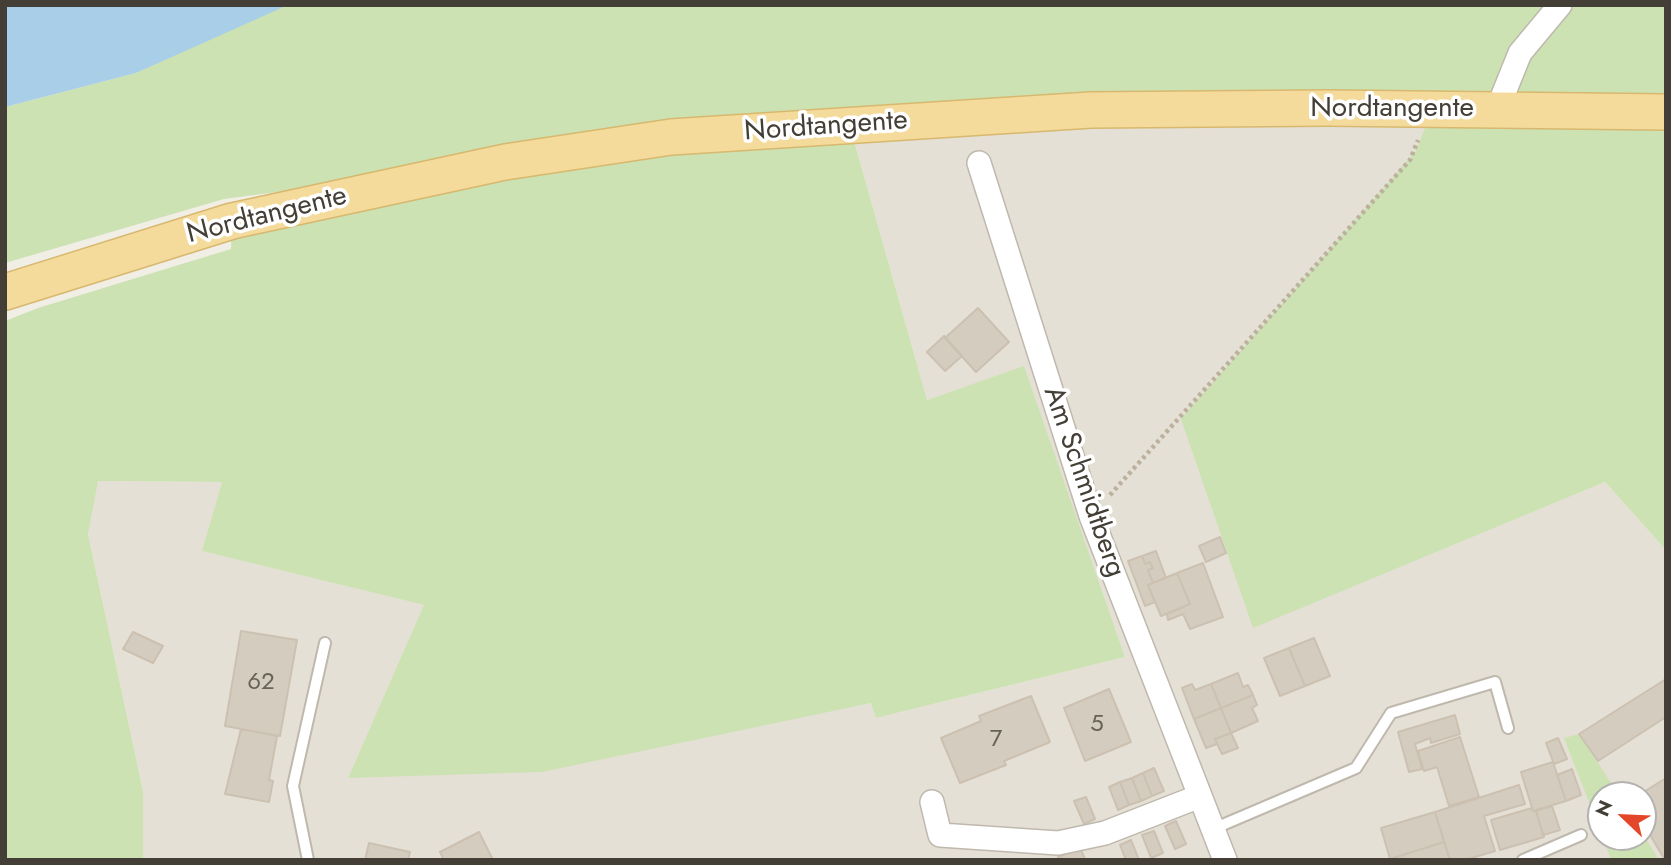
<!DOCTYPE html>
<style>
body{margin:0}
#map{position:relative;width:1671px;height:865px;overflow:hidden;background:#f1eee6;font-family:Jost,sans-serif}
canvas{display:block}
.frame{position:absolute;inset:0;border:7px solid #433e36;pointer-events:none}
.north{position:absolute;left:1587px;top:781px;width:70px;height:70px;box-sizing:border-box;background:#fff;border:2px solid #b4b2af;border-radius:50%;rotate:293deg;font-size:19px;font-weight:700;line-height:28px;text-align:center;color:#433e36}
.north::after{content:'';display:block;margin:auto;width:24px;height:32px;background:#e4462a;clip-path:polygon(50% 0,100% 100%,50% 72%,0 100%)}
</style>
<div id="map">
<canvas width="1671" height="865"></canvas>
<div class="frame"></div>
<div class="north">N</div>
</div>
<script>
const ctx = document.querySelector('canvas').getContext('2d');
ctx.lineJoin = 'round';
function fill(path, color) {
  ctx.fillStyle = color;
  ctx.fill(path, 'evenodd');
}
function shape(rows) {
  const path = new Path2D();
  for (const r of rows) {
    path.moveTo(r[0], r[1]);
    for (let i = 2; i < r.length; i += 2) path.lineTo(r[i], r[i + 1]);
  }
  return path;
}
function strokePath(path, color, width, dash) {
  ctx.strokeStyle = color;
  ctx.lineWidth = width;
  ctx.lineCap = dash ? 'butt' : 'round';
  ctx.setLineDash(dash || []);
  ctx.stroke(path);
}
function drawText(font, color, halo, rows, align = 'center') {
  ctx.font = font + ' Jost,sans-serif';
  ctx.lineWidth = 7;
  ctx.setLineDash([]);
  ctx.textBaseline = 'middle';
  ctx.strokeStyle = halo;
  ctx.fillStyle = color;
  for (const [text, x, y, turn = 0] of rows) {
    ctx.save();
    ctx.translate(x, y);
    ctx.rotate((+turn || 0) * Math.PI / 180);
    ctx.textAlign = isNaN(turn) ? turn : align;
    if (halo) ctx.strokeText(text, 0, 0);
    ctx.fillText(text, 0, 0);
    ctx.restore();
  }
}
fill(shape([
 [1434,105,1253,627,1605,482,1666,550,1666,860,143,860,143,791,88,534,97,481,222,482,203,551,425,605,348,778,872,703,876,718,1125,657,1024,367,927,400,849,122],
 [1601,795,1643,795,1643,837,1601,837]
]), '#e5e0d5');
fill(shape([
 [282,5,1666,5,1666,550,1605,482,1253,628,1181,419,1416,151,1434,105,850,126,927,400,1024,366,1125,657,876,718,871,703,542,772,348,778,424,605,202,551,222,482,98,481,88,534,143,791,143,860,5,860,5,321,38,308,231,249,232,221,492,164,224,199,5,263,5,107,136,73],
 [1579,734,1619,795,1601,795,1601,833,1564,738],
 [1643,834,1659,860,1611,860,1603,837,1643,837]
]), '#cce2b3');
fill(shape([
 [5,5,288,5,136,73,5,107]
]), '#a8cee8');
const building = shape([
 [978,308,1009,342,976,372,945,338,978,308],
 [944,336,962,356,945,371,927,352,944,336],
 [1220,537,1226,553,1206,562,1199,546,1220,537],
 [1156,551,1166,578,1153,583,1148,570,1153,568,1150,562,1145,564,1142,556,1156,551],
 [1142,556,1145,564,1150,562,1153,568,1148,570,1153,583,1148,585,1155,602,1145,606,1128,561,1142,556],
 [1203,563,1223,617,1190,629,1183,614,1168,620,1167,614,1190,604,1177,573,1203,563],
 [1177,573,1190,604,1161,616,1148,585,1177,573],
 [241,631,297,640,280,736,225,726,241,631],
 [133,632,163,646,153,663,123,649,133,632],
 [1314,638,1330,676,1305,686,1289,648,1314,638],
 [1289,648,1305,686,1280,696,1264,658,1289,648],
 [1238,673,1243,687,1248,685,1253,695,1221,708,1211,684,1238,673],
 [1666,679,1666,717,1598,761,1579,734,1666,679],
 [1192,684,1195,690,1211,684,1221,708,1194,719,1182,688,1192,684],
 [1109,689,1131,742,1085,761,1064,708,1109,689],
 [1253,695,1257,705,1252,708,1258,721,1231,733,1221,708,1253,695],
 [1031,696,1050,742,1004,761,1006,765,960,783,941,738,981,721,979,716,1031,696],
 [1221,708,1231,733,1215,739,1217,744,1206,748,1194,719,1221,708],
 [1455,715,1460,734,1431,743,1430,738,1415,744,1422,769,1409,772,1398,732,1455,715],
 [241,729,277,736,269,780,273,781,269,802,225,794,241,729],
 [1231,733,1238,748,1222,754,1215,739,1231,733],
 [1460,737,1479,797,1449,806,1437,767,1424,771,1418,751,1460,737],
 [1558,738,1567,759,1554,764,1546,743,1558,738],
 [1553,762,1566,801,1533,811,1521,772,1553,762],
 [1154,768,1164,791,1152,796,1143,773,1154,768],
 [1572,769,1581,795,1566,801,1557,775,1572,769],
 [1143,773,1152,796,1141,801,1132,778,1143,773],
 [1132,778,1141,801,1129,805,1120,782,1132,778],
 [1666,778,1666,860,1665,860,1643,823,1643,795,1639,795,1666,778],
 [1120,782,1129,805,1118,810,1109,787,1120,782],
 [1519,785,1525,804,1484,816,1495,851,1465,860,1450,860,1435,812,1519,785],
 [1086,797,1095,819,1084,824,1074,801,1086,797],
 [1552,806,1560,830,1543,835,1536,811,1552,806],
 [1532,808,1533,811,1536,811,1544,837,1500,850,1491,820,1532,808],
 [1435,812,1444,842,1390,859,1381,828,1435,812],
 [1176,821,1186,844,1175,849,1165,826,1176,821],
 [1154,831,1163,853,1151,858,1142,835,1154,831],
 [479,832,493,860,444,860,440,852,479,832],
 [1131,840,1139,860,1126,860,1120,845,1131,840],
 [1444,842,1450,860,1391,860,1390,859,1444,842],
 [369,843,410,852,408,860,365,860,369,843],
 [1080,848,1085,859,1059,860,1058,857,1080,848]
]);
fill(building, '#d5ccc0');
strokePath(building, '#ccc1b1', 2);
const lane = shape([
 [1213,829,1356,768,1391,713,1495,682,1508,728],
 [308,860,293,786,325,643],
 [1523,860,1581,835]
]);
const street = shape([
 [1497,110,1520,53,1560,5],
 [979,163,1091,516,1225,860],
 [932,802,940,835,1058,843,1105,833,1200,796]
]);
const primary = shape([
 [5,292,232,221,505,162,671,137,1091,110,1327,108,1666,112]
]);
strokePath(lane, '#bfb8ad', 14);
strokePath(street, '#bfb8ad', 26);
strokePath(primary, '#d7b86e', 38);
strokePath(shape([
 [1110,495,1410,160,1418,140]
]), '#bcb19c', 4.5, [3.5, 3.5]);
strokePath(lane, '#fff', 10);
strokePath(street, '#fff', 23);
strokePath(primary, '#f4db9c', 35);
drawText('24px', '#686258', null, [
 ["62",261,683],
 ["5",1097,725],
 ["7",996,740]
]);
drawText('28px', '#433e36', '#fff', [
 ["Nordtangente",1392,109],
 ["Nordtangente",826,127,-4],
 ["Nordtangente",267,216,-14],
 ["Am Schmidtberg",1083,482,71]
]);
</script>
